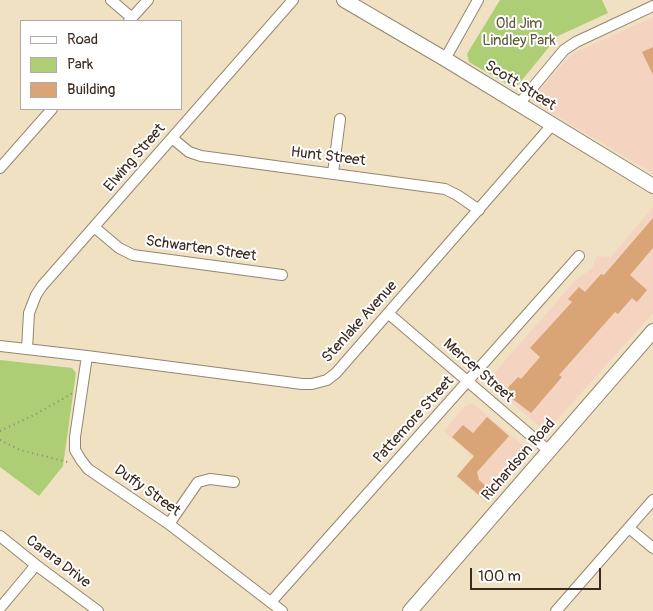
<!DOCTYPE html>
<style>
body{margin:0}
#map{position:relative;width:653px;height:611px;overflow:hidden;background:#efe1c2;font-family:Pangolin,sans-serif}
canvas{display:block}
.legend{position:absolute;left:20px;top:20px;width:162px;height:90px;box-sizing:border-box;background:#fff;border:1px solid #b1aaa5;margin:0;padding:6px 9px;list-style:none;font-size:15px;color:#3b2a1e}
.legend li{display:flex;align-items:center;gap:10px;height:25px}
.legend b{width:25px;border:1px solid #b1aaa5}
.scale{position:absolute;left:470px;top:568px;width:131px;height:22px;box-sizing:border-box;border:2px solid #3b2a1e;border-top:0;padding-left:6px;font-size:15px;line-height:18px;white-space:nowrap;color:#3b2a1e;-webkit-text-stroke:4px #fff;paint-order:stroke}
</style>
<div id="map">
<canvas width="653" height="611"></canvas>
<ul class="legend">
<li><b style="height:6px;background:#fff"></b>Road</li>
<li><b style="height:14px;background:#aece76"></b>Park</li>
<li><b style="height:14px;background:#d9a577"></b>Building</li>
</ul>
<div class="scale">100 m</div>
</div>
<script>
const ctx = document.querySelector('canvas').getContext('2d');
ctx.lineJoin = 'round';
function fill(path, color) {
  ctx.fillStyle = color;
  ctx.fill(path, 'evenodd');
}
function shape(rows) {
  const path = new Path2D();
  for (const r of rows) {
    path.moveTo(r[0], r[1]);
    for (let i = 2; i < r.length; i += 2) path.lineTo(r[i], r[i + 1]);
  }
  return path;
}
function strokePath(path, color, width, dash) {
  ctx.strokeStyle = color;
  ctx.lineWidth = width;
  ctx.lineCap = dash ? 'butt' : 'round';
  ctx.setLineDash(dash || []);
  ctx.stroke(path);
}
function drawText(font, color, halo, rows, align = 'center') {
  ctx.font = font + ' Pangolin,sans-serif';
  ctx.lineWidth = 4;
  ctx.setLineDash([]);
  ctx.textBaseline = 'middle';
  ctx.strokeStyle = halo;
  ctx.fillStyle = color;
  for (const [text, x, y, turn = 0] of rows) {
    ctx.save();
    ctx.translate(x, y);
    ctx.rotate((+turn || 0) * Math.PI / 180);
    ctx.textAlign = isNaN(turn) ? turn : align;
    if (halo) ctx.strokeText(text, 0, 0);
    ctx.fillText(text, 0, 0);
    ctx.restore();
  }
}
fill(shape([
 [653,17,653,173,530,100,572,54],
 [653,207,653,313,546,432,487,381,575,281,592,268,597,256,611,257],
 [473,404,530,451,486,502,456,477,473,457,444,431,466,405]
]), '#f4d3c1');
fill(shape([
 [500,0,602,0,608,13,558,36,518,85,510,86,469,62,467,54],
 [0,360,72,368,76,373,63,466,39,496,0,467]
]), '#aece76');
fill(shape([
 [653,47,653,75,642,52],
 [653,218,653,248,630,275,647,290,637,302,632,298,618,314,615,312,559,375,562,377,531,413,510,397,509,399,502,394,518,377,521,379,540,357,530,348,572,302,568,299,579,287,585,292,601,274,604,275],
 [487,417,509,436,477,472,479,480,486,486,486,492,481,497,457,476,474,456,452,437,463,425,473,433]
]), '#d9a577');
const street = shape([
 [111,0,132,18],
 [129,21,148,0],
 [445,59,478,0],
 [519,104,564,50,576,42,653,6],
 [172,138,189,152,201,156,445,189,457,195,479,210],
 [0,168,52,109],
 [333,173,340,119],
 [94,227,119,248,133,255,282,275],
 [389,314,549,451],
 [0,346,87,356,302,384,312,384,327,380,336,373,552,125],
 [27,349,29,313,36,295,42,286,293,0],
 [87,356,75,437,75,450,81,460,88,469,169,524,282,611],
 [169,524,198,482,210,479,234,482],
 [629,528,653,548],
 [0,536,36,565,98,611],
 [271,602,579,256],
 [0,608,36,565],
 [556,611,653,500]
]);
const secondary = shape([
 [344,0,445,59,653,186],
 [410,611,653,331]
]);
strokePath(street, '#958670', 12);
strokePath(secondary, '#958670', 16);
strokePath(shape([
 [0,431,36,414,73,393],
 [0,440,20,450,71,463]
]), '#958670', 2, [1, 4]);
strokePath(street, '#fff', 10);
strokePath(secondary, '#fff', 14);
drawText('15px', '#5e5b38', '#fff', [
 ["Old Jim",519,24],
 ["Lindley Park",519,41]
]);
drawText('15px', '#3b2a1e', '#fff', [
 ["Scott Street",520,86,32],
 ["Hunt Street",328,157,7],
 ["Elwing Street",135,158,-49],
 ["Schwarten Street",201,249,8],
 ["Stenlake Avenue",360,322,-48],
 ["Mercer Street",478,371,41],
 ["Pattemore Street",414,420,-48],
 ["Richardson Road",519,460,-49],
 ["Duffy Street",147,491,35],
 ["Carara Drive",58,562,37]
]);
</script>
